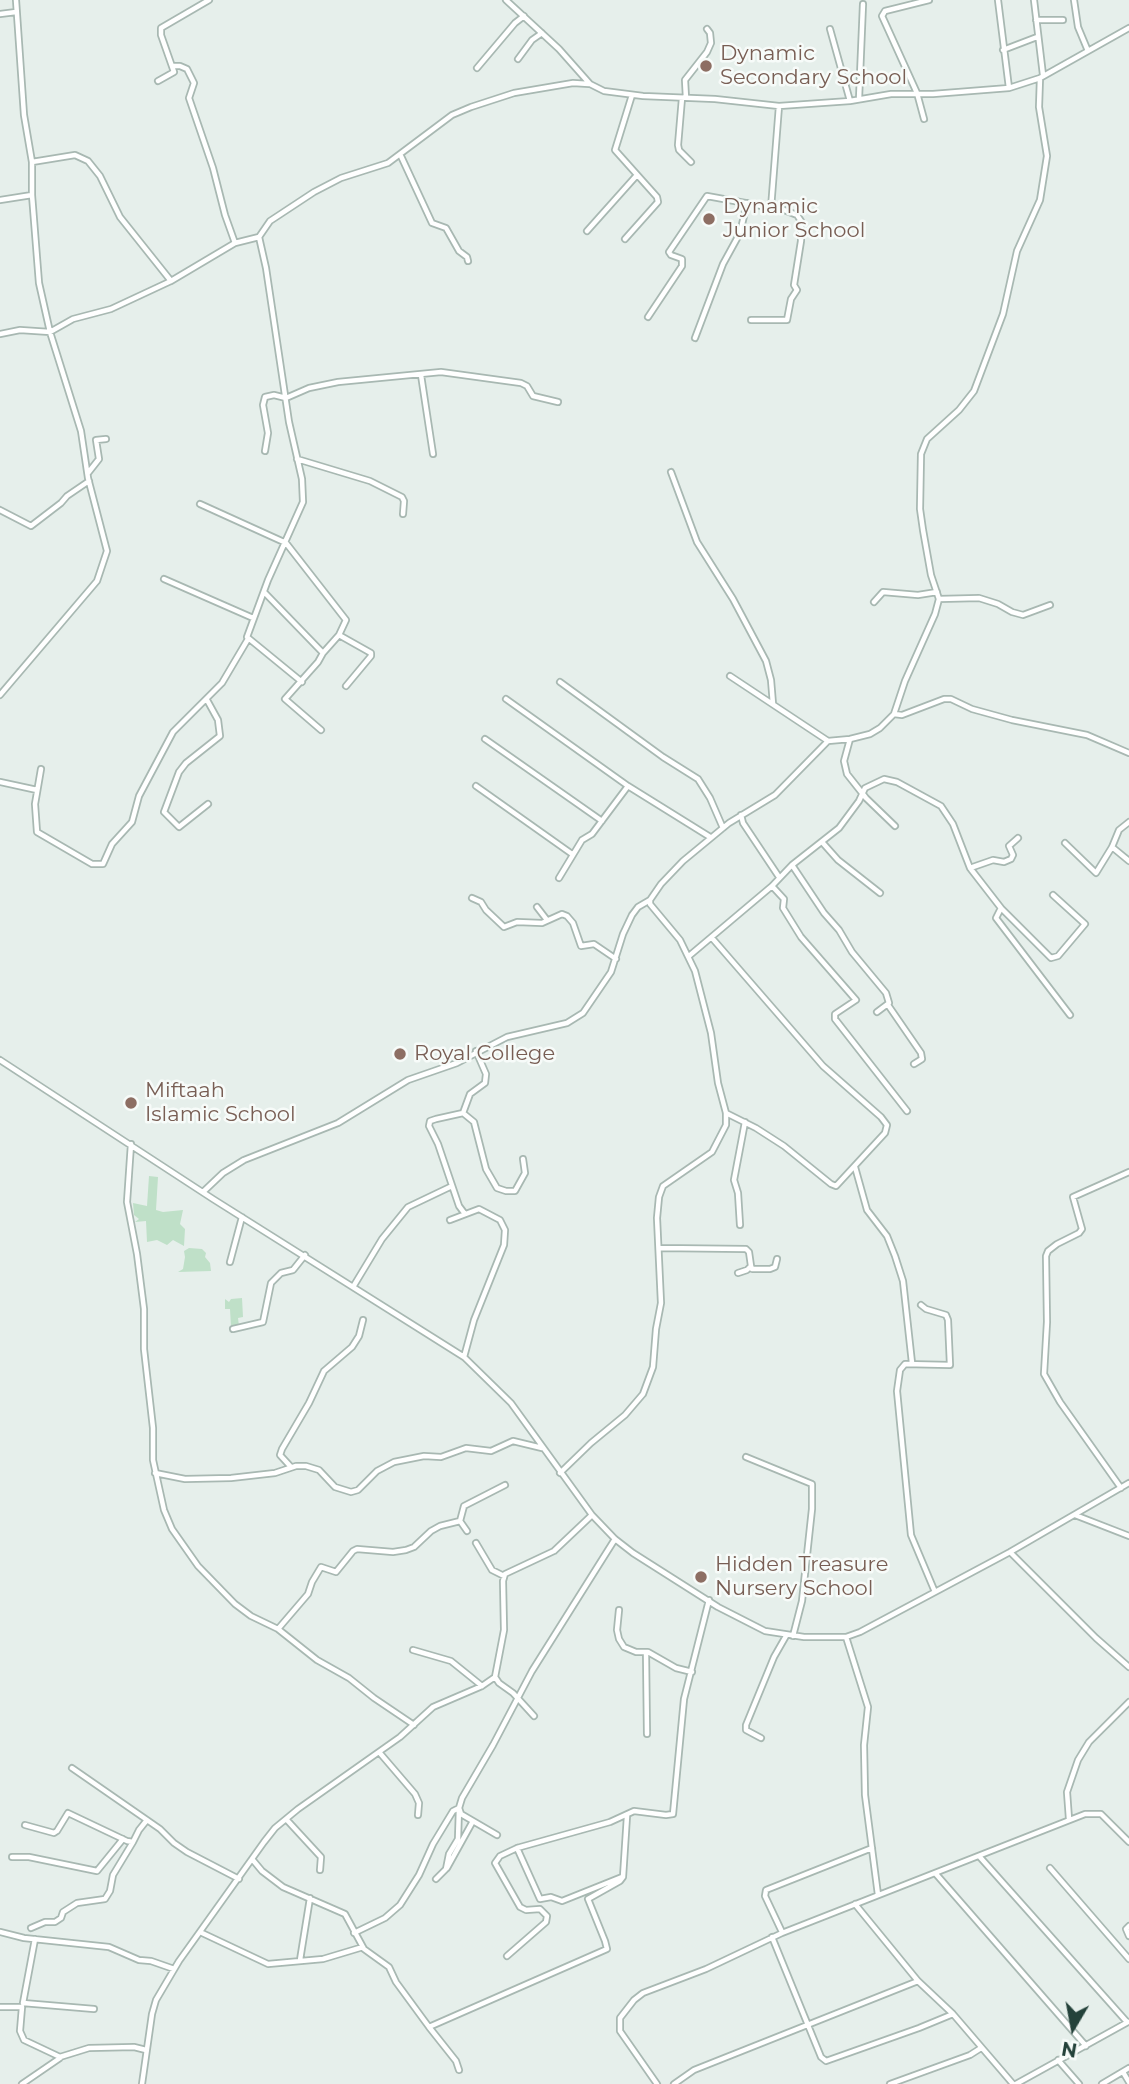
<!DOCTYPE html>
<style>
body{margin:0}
#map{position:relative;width:1129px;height:2084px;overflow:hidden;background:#e6efeb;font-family:Montserrat,sans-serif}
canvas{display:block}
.north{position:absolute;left:1038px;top:1993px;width:70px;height:70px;-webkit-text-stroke:5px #f7fbf9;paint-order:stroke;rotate:190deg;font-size:19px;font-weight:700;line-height:28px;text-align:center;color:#24423a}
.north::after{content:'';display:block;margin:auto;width:24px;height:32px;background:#24423a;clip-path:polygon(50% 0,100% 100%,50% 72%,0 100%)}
</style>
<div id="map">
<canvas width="1129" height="2084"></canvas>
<div class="north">N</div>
</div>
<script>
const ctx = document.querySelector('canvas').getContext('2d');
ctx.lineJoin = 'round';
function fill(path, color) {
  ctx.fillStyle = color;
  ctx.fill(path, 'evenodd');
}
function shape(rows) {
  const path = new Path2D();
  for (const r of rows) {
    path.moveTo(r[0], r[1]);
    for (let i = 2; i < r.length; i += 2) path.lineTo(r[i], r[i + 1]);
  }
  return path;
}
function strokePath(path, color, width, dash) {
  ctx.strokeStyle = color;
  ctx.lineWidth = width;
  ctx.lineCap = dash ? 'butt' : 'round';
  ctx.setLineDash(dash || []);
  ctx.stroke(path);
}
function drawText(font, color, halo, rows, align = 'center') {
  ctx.font = font + ' Montserrat,sans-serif';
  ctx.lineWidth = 5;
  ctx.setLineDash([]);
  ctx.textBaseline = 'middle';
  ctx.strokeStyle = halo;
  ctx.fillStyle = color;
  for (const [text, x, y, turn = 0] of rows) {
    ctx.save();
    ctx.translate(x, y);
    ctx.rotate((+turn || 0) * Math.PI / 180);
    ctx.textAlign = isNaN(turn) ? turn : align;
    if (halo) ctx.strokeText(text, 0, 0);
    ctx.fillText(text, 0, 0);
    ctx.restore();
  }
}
fill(shape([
 [149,1176,158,1177,156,1210,163,1212,183,1210,180,1224,185,1229,184,1246,173,1240,167,1245,157,1240,147,1242,146,1221,135,1222,139,1219,134,1215,133,1203,147,1206],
 [189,1248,202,1249,206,1253,205,1257,210,1263,211,1271,178,1272,183,1269,185,1257,184,1251],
 [242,1298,243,1317,238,1318,239,1326,231,1327,230,1309,225,1309,225,1299,229,1302,231,1299]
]), '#bfe0c8');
const minor = shape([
 [16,0,24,115,32,162,32,195],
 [506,0,559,49,590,84,604,91,643,96,715,99,779,106,850,101,891,94,933,94,1009,88,1040,78,1129,28],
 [998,0,1009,88],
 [1034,0,1043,75],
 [1074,0,1078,27,1088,51],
 [0,14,16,12],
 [1036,20,1063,20],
 [830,29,850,101],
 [1003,50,1037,37],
 [518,59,532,40,542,33],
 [172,66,180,66,187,69,194,83,189,98,213,168,225,215,235,243],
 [477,68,515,23,524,16],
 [158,81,174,72,161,35,161,28,209,0],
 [682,98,678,145,679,150,691,162],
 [686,98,685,80,707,52,711,43,710,33,707,29],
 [859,99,863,4],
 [924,119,917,93,882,16,885,11,929,0],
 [400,154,432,223,446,228,459,251,467,257,468,261],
 [32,162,75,155,88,161,100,176,120,217,171,281],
 [0,200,32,195,39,283,50,332,81,431,88,478,107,551,97,581,0,695],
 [771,208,779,106],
 [587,231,637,175],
 [259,237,266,268,289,422,302,479,303,502,268,580,247,637,302,682],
 [625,239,658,202,657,197,615,150,632,95],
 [648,317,682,266,682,259,671,255,669,252,707,196,784,210,797,215,801,221,801,241,794,285,797,290,791,299,787,320,751,320],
 [0,334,20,330,50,332,73,319,111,309,171,281,235,243,259,237,270,221,314,192,341,178,388,163,452,115,471,107,514,93,573,83,589,84],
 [695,338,723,264,740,233,747,203],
 [421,375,433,454],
 [265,451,268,433,263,405,265,397,274,395,286,398,309,388,338,382,441,372,521,383,527,386,533,396,558,402],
 [297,459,370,481,402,497,404,501,403,514],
 [671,472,697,542,733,599,766,661,771,680,773,704],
 [88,473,99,459,96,440,106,439],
 [200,504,286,543,346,620,339,635,323,653],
 [0,510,31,526,61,503,67,496,89,481],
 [164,579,253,618],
 [264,592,323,653,318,662,285,699,321,730],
 [939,599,979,598,998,604,1012,612,1023,615,1050,605],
 [874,602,883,592,918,595,937,592],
 [339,635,371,653,371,656,346,686],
 [730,676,828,741],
 [560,682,663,757,698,779,710,798,723,828],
 [506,699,628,786,710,837],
 [207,700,218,720,220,736,186,763,179,772,164,812,179,827,208,804],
 [894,714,902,715,944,699,951,699,972,709,1012,720,1087,735,1129,753],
 [485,739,602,821],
 [850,739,844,761,847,774,866,798,895,826],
 [41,769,35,804,37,832,92,864,103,864,112,844,132,822,139,796,173,732,222,683,248,639],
 [0,782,37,790],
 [476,786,572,854],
 [741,815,743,823,779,877],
 [822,842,838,860,880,893],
 [1065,843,1096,873,1112,847,1119,830,1129,822],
 [1112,847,1129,861],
 [792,865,824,913,839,930,852,952,886,993,889,1003,877,1012],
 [970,868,993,860,1004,862,1011,859,1013,855,1009,846,1018,838],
 [559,878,582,840,592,834,628,786],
 [772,886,784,899,783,908,801,937,856,1000,835,1014,835,1019,907,1111],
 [472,898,481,902,486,910,504,927,517,922,542,923,562,914,567,916,573,923,581,946,594,944,616,959],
 [537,907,547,920],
 [1001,908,1051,958,1058,956,1085,924,1053,895],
 [712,938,823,1066,881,1117,887,1125,885,1133,836,1186,831,1184,784,1146,756,1128,726,1113],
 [689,956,772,886,792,865,839,828,859,801,865,788,884,779,897,782,941,806,953,824,970,868,1001,908,996,918,1070,1015],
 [888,1005,921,1053,922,1059,914,1064],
 [0,1060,213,1199,464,1357,511,1403,592,1515,615,1539,633,1553,718,1607,765,1631,804,1637,846,1637,860,1632,1010,1552,1129,1483],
 [463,1113,474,1122,486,1169,497,1188,506,1191,515,1191,525,1173,523,1159],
 [131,1144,127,1202,137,1254,144,1309,144,1349,153,1428,153,1460,164,1510,172,1529,198,1566,235,1604,251,1616,278,1629,317,1660,349,1678,374,1698,414,1725],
 [855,1167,867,1210,887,1236,895,1256,903,1281,912,1363],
 [203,1192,223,1173,244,1160,338,1123,408,1080,457,1063,507,1037,567,1023,583,1013,611,972,623,934,632,915,638,907,650,900,661,884,683,861,729,823,775,795,828,741,850,739,870,734,880,728,894,714,905,681,935,614,939,599,931,575,923,530,920,509,921,454,927,439,959,410,974,391,1003,314,1017,251,1040,200,1047,156,1039,107,1040,78],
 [465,1214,459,1206,438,1144,429,1126,430,1121,436,1119,463,1113,470,1094,485,1083,486,1074,476,1051],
 [450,1220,479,1209,500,1220,505,1230,504,1245,474,1320,464,1357],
 [740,1225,738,1193,734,1180,745,1122],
 [659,1248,746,1249,749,1252,751,1266,747,1270,738,1273],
 [230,1262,242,1217],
 [751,1266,752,1269,770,1269,775,1267,777,1259],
 [353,1287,382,1239,408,1207,452,1186],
 [921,1305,926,1309,946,1315,948,1320,950,1365,905,1364,900,1370,897,1391,911,1535,935,1592],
 [233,1329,263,1322,271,1283,281,1273,293,1270,305,1255],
 [746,1457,812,1484,812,1509,802,1601,793,1636],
 [291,1467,280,1455,282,1449,309,1403,324,1371,352,1347,359,1336,363,1320],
 [155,1473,185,1479,231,1478,275,1473,296,1466,306,1466,319,1470,335,1487,351,1492,358,1490,377,1471,394,1462,424,1456,441,1457,466,1448,491,1451,513,1441,542,1448],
 [560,1473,591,1443,625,1415,643,1394,653,1367,656,1329,661,1303,657,1218,659,1197,663,1186,712,1152,726,1125,726,1113,718,1083,711,1033,695,971,680,940,650,904,650,901],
 [1121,1488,1060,1402,1044,1374,1047,1322,1046,1256,1048,1251,1057,1244,1079,1233,1082,1229,1073,1197,1129,1172],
 [1075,1515,1129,1536],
 [467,1531,460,1521,464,1506,505,1485],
 [476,1543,492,1570,504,1576],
 [1010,1552,1096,1638,1129,1667],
 [619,1610,617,1630,619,1639,624,1647,636,1652,648,1652,676,1668,692,1672],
 [278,1629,308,1594,312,1582,321,1567,336,1572,353,1551,357,1549,393,1552,406,1550,414,1547,431,1531,440,1526,460,1521],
 [846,1637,868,1707,864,1745,865,1795,878,1895],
 [413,1650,451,1661,482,1686],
 [646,1652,647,1734],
 [495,1677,499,1683,513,1693,534,1716],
 [761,1738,746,1730,746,1725,774,1657,786,1636],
 [379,1752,415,1794,419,1803,418,1815],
 [72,1768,160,1829,174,1843,187,1852,239,1879],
 [286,1819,321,1857,320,1870],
 [1069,1819,1067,1792,1078,1760,1089,1742,1129,1702],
 [25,1825,54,1833,57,1831,68,1813,127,1841,133,1842,139,1830,147,1820],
 [497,1835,461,1814,459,1808,462,1798,493,1745,532,1671,615,1539],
 [517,1848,540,1899,551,1897,562,1901,622,1877],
 [979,1856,1127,2022],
 [12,1857,29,1857,97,1871,123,1839],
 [252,1859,262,1871,283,1887,345,1914,364,1949,389,1967,396,1982,429,2027,456,2061,459,2070],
 [447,1868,473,1821],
 [1050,1868,1129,1959],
 [936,1874,1086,2046],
 [855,1904,918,1981,953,2014,1013,2084],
 [1129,1926,1126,1929,1129,1936],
 [31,1928,45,1922,55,1922,61,1918,63,1912,77,1903,105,1899,110,1891,113,1875,133,1842],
 [0,1932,24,1938,109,1947,139,1960,151,1961,174,1969],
 [200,1932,268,1964,323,1959,363,1947],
 [782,1932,765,1896,766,1890,872,1848],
 [354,1933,385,1918,400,1905,419,1875,433,1844,453,1811,459,1808,458,1839,449,1854,446,1869,436,1879],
 [772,1937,821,2057,826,2061,919,2028,953,2014],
 [35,1939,23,2003,94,2009],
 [507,1956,546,1922,547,1916,540,1909,526,1910,520,1907,495,1863,500,1856,517,1848,610,1822,634,1811,666,1815,673,1814,684,1699,709,1600],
 [300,1960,310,1898],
 [0,2007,22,2007,20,2031,24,2040,60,2057,89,2048,134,2047,146,2050],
 [429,2027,607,1949,605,1941,588,1899,620,1881,623,1877,627,1816],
 [1058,2060,1079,2084],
 [1123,2072,1129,2082],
 [22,2084,60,2058],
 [142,2084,152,2014,156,2000,179,1961,264,1842,275,1828,298,1809,400,1737,433,1707,482,1686,495,1677,504,1630,503,1581,505,1574,554,1551,592,1515],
 [657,2084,620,2031,620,2018,634,2000,643,1993,706,1969,782,1933,1085,1814,1101,1814,1129,1842],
 [674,2084,694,2070,918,1981],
 [890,2084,970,2055,981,2048],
 [1016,2084,1128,2022],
 [1102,2084,1129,2068]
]);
strokePath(minor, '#a8b8b2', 8);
strokePath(minor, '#fff', 4.5);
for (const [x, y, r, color] of [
 [706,66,7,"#8d6e63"],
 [709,219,7,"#8d6e63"],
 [400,1054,7,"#8d6e63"],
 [131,1103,7,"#8d6e63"],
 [701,1577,7,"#8d6e63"]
]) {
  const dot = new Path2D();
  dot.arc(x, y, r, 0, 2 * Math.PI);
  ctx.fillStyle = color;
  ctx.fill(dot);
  strokePath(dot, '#f7fbf9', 2.5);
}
drawText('21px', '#785e54', '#f7fbf9', [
 ["Dynamic",720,54],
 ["Secondary School",720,78],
 ["Dynamic",723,207],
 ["Junior School",723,231],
 ["Royal College",414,1054],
 ["Miftaah",145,1091],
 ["Islamic School",145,1115],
 ["Hidden Treasure",715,1565],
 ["Nursery School",715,1589]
], 'left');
</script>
